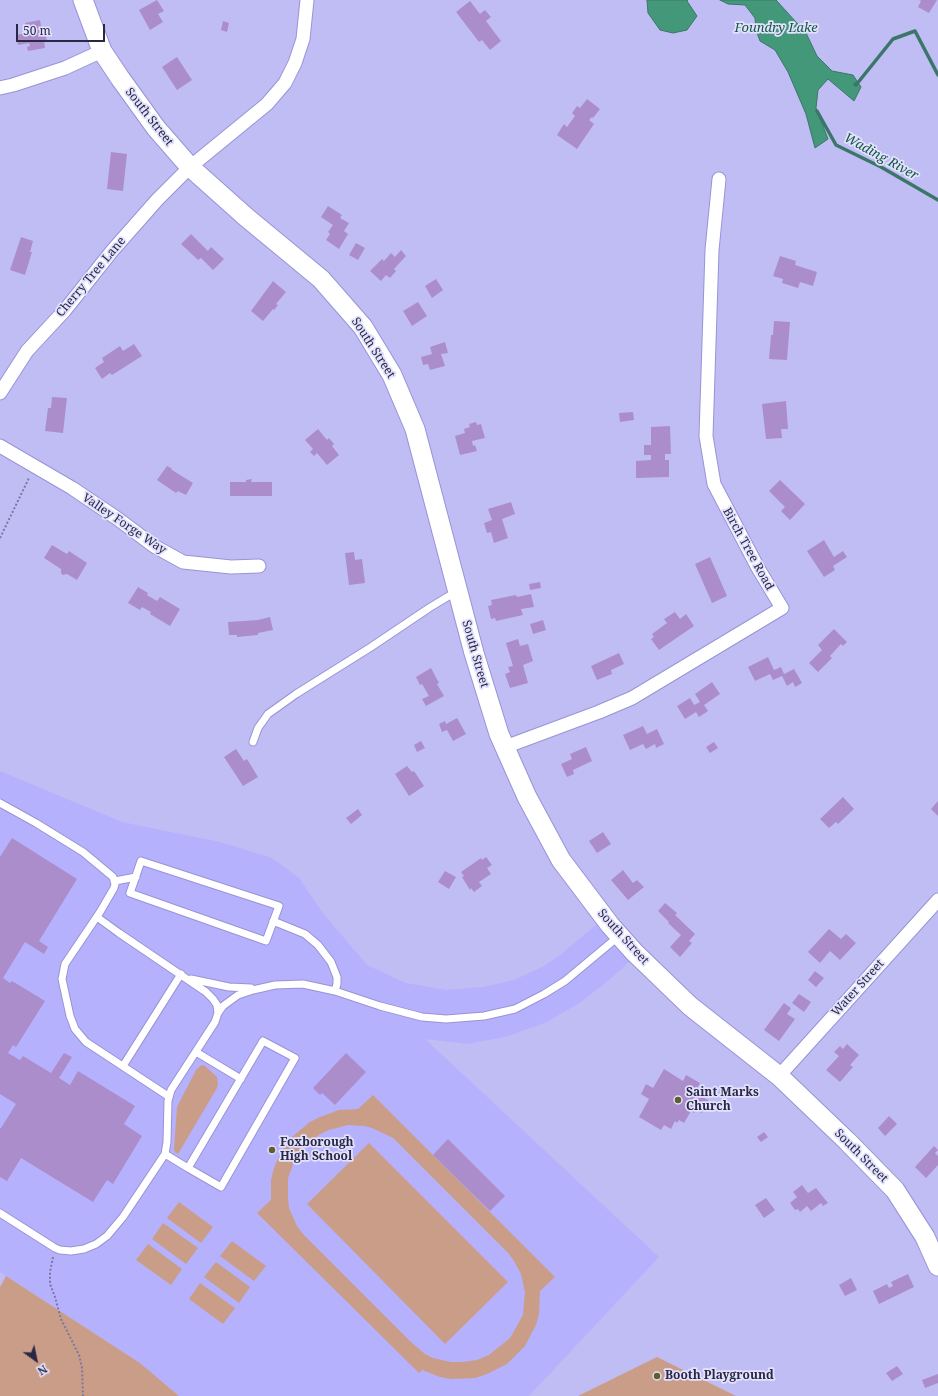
<!DOCTYPE html>
<style>
body{margin:0}
#map{position:relative;width:938px;height:1396px;overflow:hidden;background:#c0bdf5;font-family:"Noto Serif",serif}
canvas{display:block}
.north{position:absolute;left:16px;top:1340px;width:40px;height:40px;-webkit-text-stroke:3px #e2e1fe;paint-order:stroke;rotate:147deg;font-size:11px;font-weight:700;line-height:16px;text-align:center;color:#292742}
.north::after{content:'';display:block;margin:auto;width:14px;height:18px;background:#292742;clip-path:polygon(50% 0,100% 100%,50% 72%,0 100%)}
.scale{position:absolute;left:16px;top:24px;width:89px;height:18px;box-sizing:border-box;border:2px solid #292742;border-top:0;padding-left:5px;font-size:12px;line-height:14px;white-space:nowrap;color:#292742;-webkit-text-stroke:3px #e2e1fe;paint-order:stroke}
</style>
<div id="map">
<canvas width="938" height="1396"></canvas>
<div class="north">N</div>
<div class="scale">50 m</div>
</div>
<script>
const ctx = document.querySelector('canvas').getContext('2d');
ctx.lineJoin = 'round';
function fill(path, color) {
  ctx.fillStyle = color;
  ctx.fill(path, 'evenodd');
}
function shape(rows) {
  const path = new Path2D();
  for (const r of rows) {
    path.moveTo(r[0], r[1]);
    for (let i = 2; i < r.length; i += 2) path.lineTo(r[i], r[i + 1]);
  }
  return path;
}
function strokePath(path, color, width, dash) {
  ctx.strokeStyle = color;
  ctx.lineWidth = width;
  ctx.lineCap = dash ? 'butt' : 'round';
  ctx.setLineDash(dash || []);
  ctx.stroke(path);
}
function drawText(font, color, halo, rows, align = 'center') {
  ctx.font = font + ' "Noto Serif",serif';
  ctx.lineWidth = 3.5;
  ctx.setLineDash([]);
  ctx.textBaseline = 'middle';
  ctx.strokeStyle = halo;
  ctx.fillStyle = color;
  for (const [text, x, y, turn = 0] of rows) {
    ctx.save();
    ctx.translate(x, y);
    ctx.rotate((+turn || 0) * Math.PI / 180);
    ctx.textAlign = isNaN(turn) ? turn : align;
    if (halo) ctx.strokeText(text, 0, 0);
    ctx.fillText(text, 0, 0);
    ctx.restore();
  }
}
fill(shape([
 [0,771,122,822,220,842,272,858,299,878,323,913,367,965,406,983,446,990,483,987,514,980,544,966,560,955,597,924,630,961,609,980,581,1002,545,1023,505,1037,467,1044,425,1039,659,1257,529,1396,179,1396,140,1363,0,1272]
]), '#b6b1fd');
fill(shape([
 [204,1065,217,1077,218,1084,217,1088,178,1154,175,1152,174,1149,177,1107,196,1070,200,1066],
 [373,1095,555,1277,540,1291,539,1314,536,1325,525,1346,507,1364,487,1374,475,1378,451,1379,440,1377,422,1370,419,1373,257,1213,271,1200,271,1180,274,1168,279,1156,293,1136,310,1122,320,1117,339,1110,358,1109],
 [348,1125,364,1126,372,1128,393,1138,509,1254,514,1261,521,1274,525,1292,523,1315,510,1338,489,1355,477,1360,463,1362,451,1362,433,1358,425,1354,412,1343,303,1234,297,1226,289,1208,288,1198,288,1178,294,1162,306,1145,320,1134,329,1130],
 [369,1143,508,1282,445,1344,307,1204],
 [179,1202,213,1227,201,1243,167,1218],
 [163,1223,198,1248,186,1264,152,1239],
 [232,1241,266,1266,254,1281,220,1256],
 [148,1244,182,1269,171,1285,136,1260],
 [216,1262,250,1287,239,1303,204,1277],
 [6,1276,140,1363,179,1396,0,1396,0,1287],
 [200,1283,235,1308,223,1324,189,1299],
 [657,1357,736,1396,578,1396]
]), '#ca9d88');
const water = shape([
 [647,0,688,0,687,1,697,16,687,30,673,33,660,30,648,13,647,0],
 [720,0,776,0,806,33,817,56,832,71,853,75,861,87,854,101,828,79,818,90,816,108,828,139,815,148,806,114,788,72,775,50,760,41,756,30,755,18,745,5,728,4,720,0]
]);
fill(water, '#43987a');
strokePath(water, '#3b7669', 1);
strokePath(shape([
 [855,84,856,85,893,39,915,31,938,75],
 [817,111,836,145,881,167,938,200]
]), '#3b7669', 3.5);
fill(shape([
 [157,0,164,11,158,14,163,22,150,30,139,10],
 [919,0,937,0,929,13,918,7,921,1],
 [470,1,480,14,485,10,491,17,486,21,501,41,490,50,482,40,479,42,456,12],
 [40,20,43,37,46,36,47,41,44,41,45,48,28,51,27,47,30,46,29,43,18,45,16,35,27,33,25,23],
 [223,21,229,23,227,32,221,30],
 [177,57,192,80,177,90,162,67],
 [587,99,600,109,593,118,592,117,589,120,594,124,577,149,557,135,564,124,567,127,575,116,572,113,577,106,580,108],
 [111,152,127,154,123,191,107,189],
 [328,206,342,215,340,218,349,223,344,231,348,234,339,249,326,240,330,234,328,232,333,225,321,217],
 [191,234,208,251,211,247,224,259,213,270,201,258,198,260,181,244],
 [21,237,33,241,30,252,32,252,25,275,10,270],
 [356,243,365,248,358,260,349,255],
 [401,250,406,256,394,269,396,271,390,278,386,275,381,281,370,271,382,259,384,261,391,253,395,257],
 [780,256,796,261,795,265,817,272,813,286,800,282,798,288,782,283,783,279,773,276],
 [436,279,443,290,432,298,425,286],
 [273,281,286,292,276,304,278,305,274,310,273,309,263,321,251,311],
 [418,302,427,316,412,326,403,311],
 [774,321,790,322,787,360,769,359,771,335,773,335],
 [445,342,448,353,441,354,445,366,430,370,428,364,423,365,421,357,432,354,430,347],
 [134,344,142,356,112,375,110,373,102,379,95,368,104,362,102,358,120,346,123,351],
 [52,397,67,398,63,433,45,431,48,408,51,408],
 [786,401,788,429,781,429,782,438,766,439,762,404],
 [633,412,634,420,620,422,619,413],
 [476,422,477,425,481,424,485,438,472,441,473,446,475,445,477,451,460,455,455,436,465,433,464,429,470,427,469,424],
 [670,426,671,454,665,454,665,460,669,460,669,477,636,478,636,461,651,460,651,455,644,455,644,445,651,445,651,427],
 [318,429,327,440,329,438,334,444,332,446,339,455,327,465,317,453,314,456,310,452,313,449,305,440],
 [167,466,171,468,172,470,193,483,186,495,178,491,176,493,157,480],
 [252,479,251,482,272,482,272,496,230,496,230,482,246,482,246,480],
 [780,480,805,504,790,520,781,511,785,507,769,491],
 [511,502,515,514,502,519,508,538,494,543,491,532,487,533,484,523,492,520,488,509],
 [824,540,834,557,843,551,847,557,833,566,835,570,824,577,807,551],
 [52,545,67,554,69,551,87,563,77,580,67,574,62,575,61,572,61,569,44,558],
 [354,552,355,560,362,559,365,583,349,585,345,553],
 [710,557,727,596,712,603,695,564],
 [540,582,541,588,530,590,529,584],
 [138,587,148,593,147,595,157,601,160,597,180,609,170,626,150,614,151,612,142,607,140,610,128,603],
 [531,594,534,607,521,609,523,615,496,621,495,618,491,619,488,606,492,605,491,600,516,595,517,597],
 [675,612,680,619,686,614,694,626,659,650,651,639,654,637,652,634,667,623,664,619],
 [270,617,273,630,258,633,258,635,237,637,237,635,229,635,228,622,258,620],
 [543,620,546,630,533,634,530,624],
 [834,629,847,642,843,646,841,644,830,656,832,658,818,672,809,663,822,650,818,645],
 [518,639,520,646,528,644,533,661,523,665,528,683,510,688,505,674,510,672,508,667,513,666,506,643],
 [619,653,624,664,611,670,612,674,597,680,591,666],
 [768,657,774,670,781,667,784,674,794,669,802,683,795,687,793,682,787,686,782,676,773,680,770,674,755,681,748,667],
 [431,668,439,683,437,684,444,696,426,706,422,699,429,696,422,684,420,685,416,677],
 [712,682,720,694,704,705,708,711,699,717,696,712,685,719,677,706,690,698,694,705,700,702,695,694],
 [457,718,466,734,453,741,447,730,442,732,439,724,445,721,446,724],
 [643,726,647,734,657,729,664,744,656,748,655,744,646,749,643,744,630,750,623,735],
 [421,741,425,748,417,752,414,745],
 [714,742,718,748,710,753,706,747],
 [586,747,592,761,573,770,574,774,567,777,561,764,572,759,570,754],
 [236,749,244,761,247,759,258,777,243,786,224,757],
 [407,766,412,772,414,771,424,786,409,796,395,774],
 [843,797,854,809,838,824,836,822,829,828,820,819],
 [938,801,938,816,931,809],
 [358,809,362,815,351,824,346,818],
 [603,832,611,844,597,853,589,841],
 [12,838,77,879,39,941,48,947,44,954,25,942,3,978,10,983,12,981,45,1001,16,1047,13,1045,8,1053,20,1060,23,1056,51,1073,64,1053,72,1057,59,1078,70,1085,78,1071,135,1106,124,1124,142,1136,113,1184,107,1180,93,1202,21,1158,7,1181,0,1177,0,1128,1,1128,16,1104,0,1094,0,857],
 [486,857,492,865,487,868,491,874,479,882,482,886,474,892,471,888,470,890,462,877,464,876,461,872,481,858,482,860],
 [623,870,633,883,637,880,644,887,628,900,611,880],
 [445,871,456,877,449,889,438,882],
 [665,903,677,913,675,915,695,934,689,941,692,943,680,957,670,947,681,935,668,923,669,922,658,911],
 [829,929,841,939,846,934,856,943,840,960,830,951,820,963,808,952],
 [815,971,824,978,816,987,808,980],
 [799,994,811,1002,804,1012,792,1003],
 [784,1003,791,1008,787,1014,795,1019,779,1041,764,1030],
 [847,1044,859,1055,850,1065,853,1067,840,1082,826,1070,839,1056,834,1052,840,1046,843,1049],
 [346,1053,366,1072,335,1105,322,1093,320,1095,313,1088],
 [664,1069,683,1081,686,1075,700,1083,697,1089,705,1094,703,1097,709,1101,702,1113,696,1110,694,1113,691,1111,684,1123,679,1120,677,1123,675,1121,671,1129,664,1125,661,1130,639,1117,649,1099,641,1094,646,1084,653,1088],
 [889,1116,897,1124,885,1136,878,1128],
 [764,1132,768,1137,761,1142,757,1137],
 [448,1139,505,1196,490,1211,433,1155],
 [934,1146,938,1150,935,1153,938,1156,938,1165,926,1178,915,1167],
 [802,1185,808,1193,816,1188,828,1203,823,1206,821,1203,811,1211,807,1206,800,1212,798,1209,795,1210,790,1203,797,1197,793,1192],
 [766,1198,775,1210,764,1218,755,1205],
 [908,1274,914,1287,879,1304,873,1291,887,1284,889,1288,893,1286,891,1282],
 [851,1278,857,1290,845,1296,839,1285],
 [897,1366,903,1374,892,1381,886,1373],
 [938,1374,938,1383,925,1388,922,1380]
]), '#ac8dcb');
const lane = shape([
 [253,742,258,728,268,714,296,694,371,647,429,608,457,591],
 [0,803,36,823,83,852,113,877,115,884,114,888,100,912,65,964,62,979,70,1016,75,1029,86,1042,168,1096],
 [141,861,279,906,266,941,130,893,141,861],
 [115,881,136,877],
 [97,917,119,933,206,992,213,999,217,1005,218,1013],
 [273,921,305,934,318,945,331,962,337,977,337,984,335,991],
 [191,979,229,987,251,988],
 [196,1052,241,1079],
 [123,1066,181,974],
 [165,1154,188,1168,221,1187,295,1058,263,1041,188,1168],
 [0,1213,55,1248,60,1250,71,1251,84,1249,96,1244,107,1236,123,1217,165,1154,167,1142,168,1101,171,1090,215,1022,218,1013,223,1006,238,995,253,990,275,985,303,984,335,991,380,1006,422,1017,446,1019,484,1016,515,1009,544,994,565,981,619,936]
]);
const street = shape([
 [0,88,13,85,65,68,102,51],
 [0,393,27,351,65,310,112,251,157,200,190,167,267,104,285,83,295,63,303,39,307,0],
 [0,446,72,488,118,519,154,546,183,562,231,567,259,566],
 [505,747,599,712,632,698,782,608,758,568,714,484,706,436,712,250,719,179],
 [779,1076,938,900]
]);
const secondary = shape([
 [83,0,102,51,120,78,156,128,190,167,246,217,321,279,363,327,392,375,415,429,474,653,499,734,527,797,561,860,610,925,634,952,690,1006,779,1076,847,1141,895,1190,925,1237,938,1266]
]);
strokePath(lane, '#9893d6', 9);
strokePath(street, '#9893d6', 15);
strokePath(secondary, '#9893d6', 21);
strokePath(shape([
 [0,538,29,478],
 [53,1257,50,1272,50,1284,55,1297,61,1319,79,1355,82,1368,83,1396]
]), '#7a78a2', 2, [2, 2]);
strokePath(lane, '#fff', 7);
strokePath(street, '#fff', 13);
strokePath(secondary, '#fff', 19);
for (const [x, y, r, color] of [
 [678,1100,4,"#605e2b"],
 [272,1150,4,"#605e2b"],
 [657,1376,4,"#605e2b"]
]) {
  const dot = new Path2D();
  dot.arc(x, y, r, 0, 2 * Math.PI);
  ctx.fillStyle = color;
  ctx.fill(dot);
  strokePath(dot, '#e2e1fe', 1.5);
}
drawText('12px', '#292742', '#e2e1fe', [
 ["South Street",149,117,52],
 ["Cherry Tree Lane",91,277,-50],
 ["South Street",373,348,57],
 ["Valley Forge Way",124,524,34],
 ["Birch Tree Road",748,549,61],
 ["South Street",475,654,74],
 ["South Street",623,937,48],
 ["Water Street",858,988,-48],
 ["South Street",861,1156,45]
]);
drawText('bold 12px', '#292742', '#e2e1fe', [
 ["Saint Marks",686,1093],
 ["Church",686,1107],
 ["Foxborough",280,1143],
 ["High School",280,1157],
 ["Booth Playground",665,1376]
], 'left');
drawText('italic 13px', '#145742', '#e2e1fe', [
 ["Foundry Lake",776,28],
 ["Wading River",881,157,29]
]);
</script>
